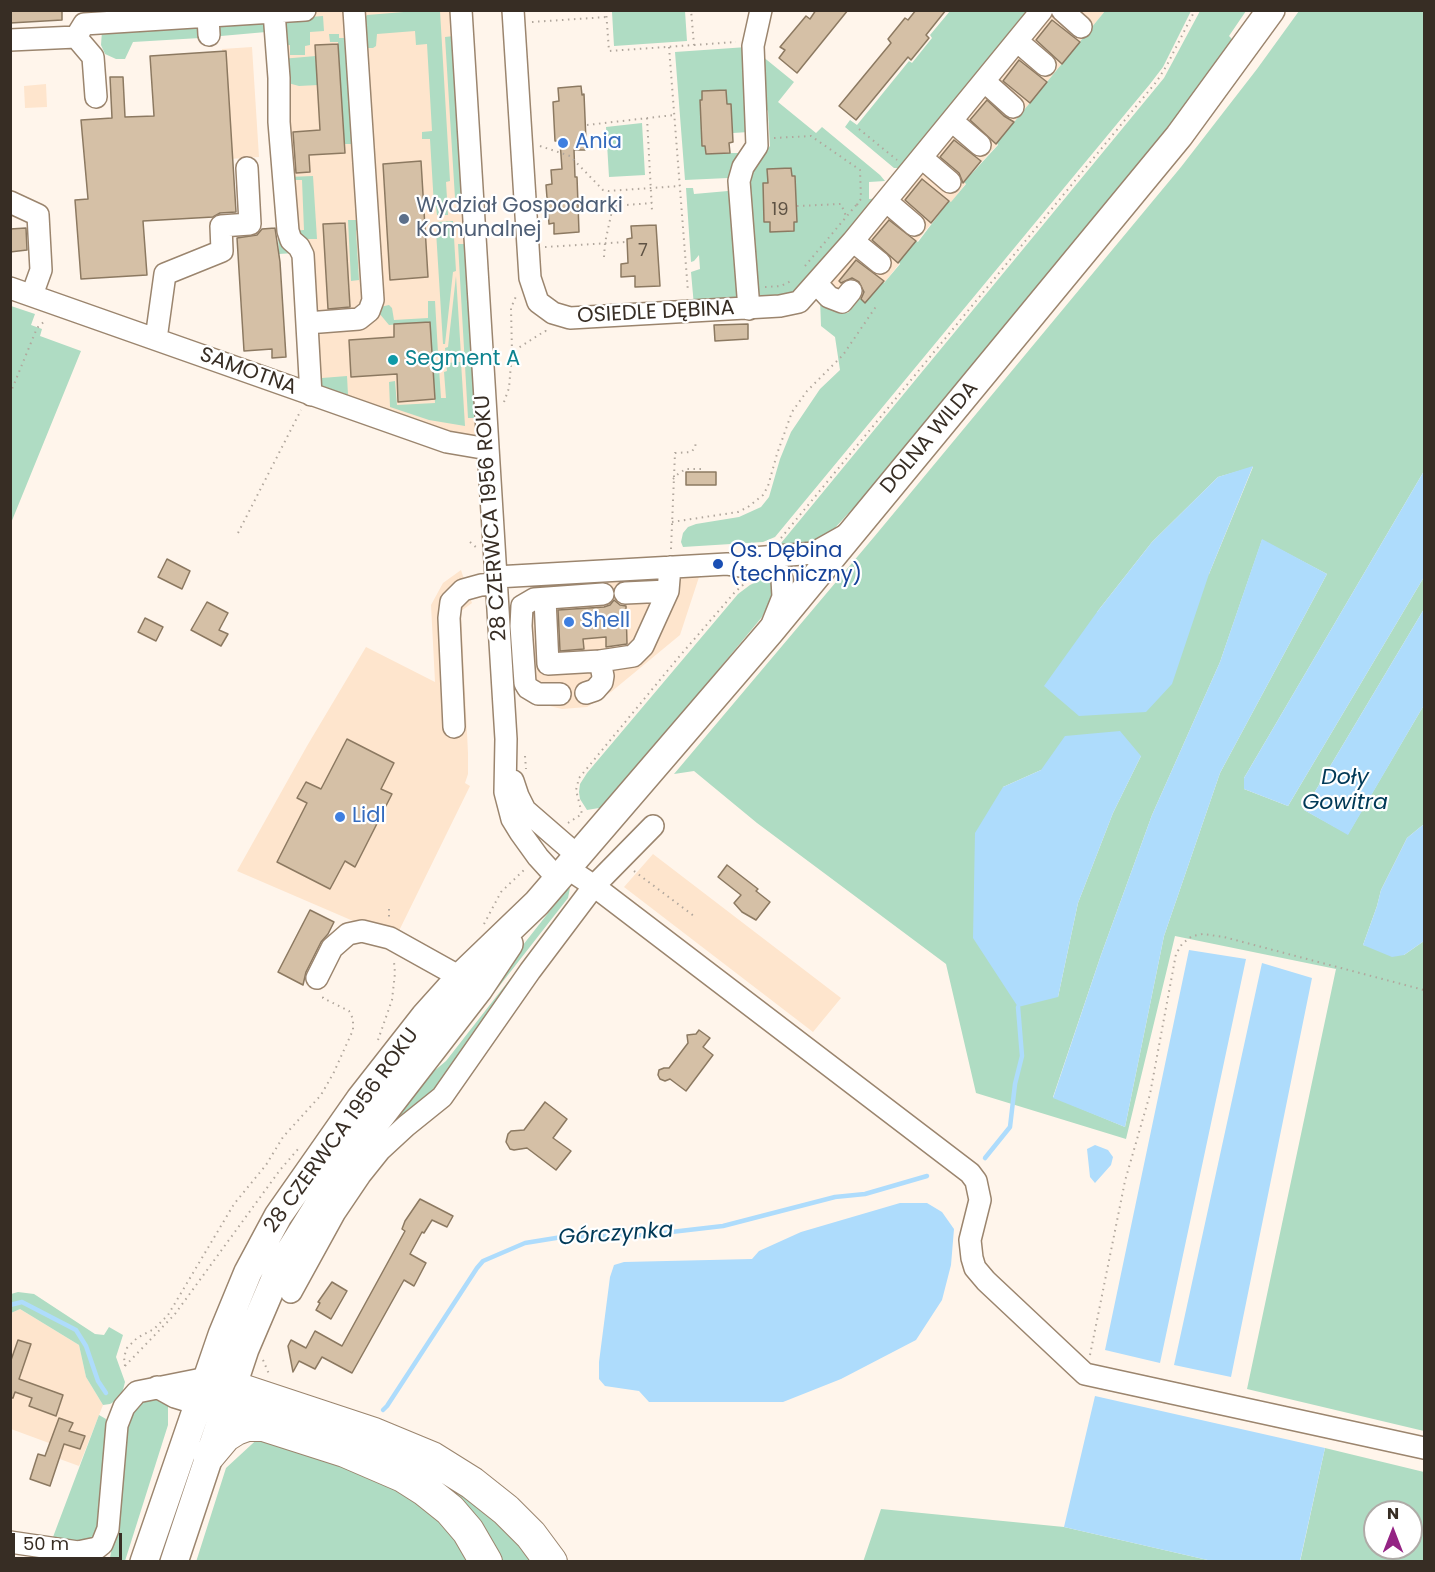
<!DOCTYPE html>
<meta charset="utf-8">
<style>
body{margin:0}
#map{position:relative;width:1435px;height:1572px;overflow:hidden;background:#fff5eb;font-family:Poppins,sans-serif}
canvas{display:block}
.frame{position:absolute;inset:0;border:12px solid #372d24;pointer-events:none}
.north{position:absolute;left:1363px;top:1500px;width:60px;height:60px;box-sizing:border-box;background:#fff;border:2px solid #afaba7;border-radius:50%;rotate:0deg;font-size:16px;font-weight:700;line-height:24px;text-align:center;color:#372d24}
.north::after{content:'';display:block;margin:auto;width:21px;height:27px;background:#942484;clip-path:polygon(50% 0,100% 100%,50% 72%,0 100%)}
.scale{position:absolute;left:12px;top:1533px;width:110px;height:27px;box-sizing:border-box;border:3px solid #372d24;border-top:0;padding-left:8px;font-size:18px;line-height:21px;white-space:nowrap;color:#372d24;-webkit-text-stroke:4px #fff;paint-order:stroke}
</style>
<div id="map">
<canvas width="1435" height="1572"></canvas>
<div class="frame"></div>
<div class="north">N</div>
<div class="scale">50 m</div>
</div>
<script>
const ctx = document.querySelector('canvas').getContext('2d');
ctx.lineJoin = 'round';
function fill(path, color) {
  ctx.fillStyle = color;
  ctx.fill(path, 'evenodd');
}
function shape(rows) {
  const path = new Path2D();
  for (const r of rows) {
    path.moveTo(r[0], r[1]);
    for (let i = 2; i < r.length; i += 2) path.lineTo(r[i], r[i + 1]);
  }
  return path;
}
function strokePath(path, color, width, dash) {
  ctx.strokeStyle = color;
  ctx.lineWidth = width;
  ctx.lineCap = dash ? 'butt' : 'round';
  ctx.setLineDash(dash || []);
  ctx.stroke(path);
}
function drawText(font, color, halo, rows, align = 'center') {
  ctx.font = font + ' Poppins,sans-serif';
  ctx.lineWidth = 4.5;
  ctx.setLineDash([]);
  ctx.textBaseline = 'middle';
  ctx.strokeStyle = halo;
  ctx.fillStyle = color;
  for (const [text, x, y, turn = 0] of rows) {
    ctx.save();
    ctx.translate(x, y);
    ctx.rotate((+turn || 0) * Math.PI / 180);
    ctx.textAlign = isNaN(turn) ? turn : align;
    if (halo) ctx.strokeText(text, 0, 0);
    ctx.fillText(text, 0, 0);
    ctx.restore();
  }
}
fill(shape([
 [305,10,461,11,488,449,311,395,299,247,274,12],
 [1049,11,1105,11,997,143,998,144,964,181,966,183,951,203,949,201,884,283,865,303,849,313,821,296,830,276],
 [252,47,259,157,229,159,222,49],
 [46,84,47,107,25,108,24,86],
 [461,570,472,603,461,611,468,753,468,774,465,783,470,786,395,939,237,871,307,746,366,647,435,682,431,605,443,583],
 [700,574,680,635,611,692,587,707,562,709,529,701,522,694,515,612,548,591,551,581],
 [653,854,841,998,813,1032,624,887],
 [20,1309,79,1345,86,1377,103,1405,79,1466,46,1454,49,1443,11,1429,11,1313]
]), '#fee5cd');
fill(shape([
 [416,11,440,11,450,181,446,182,448,215,437,215,436,207,434,206,430,139,422,139,422,132,432,131,427,44,416,45,415,31,377,34,376,46,373,48,366,48,364,19,367,15],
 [631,11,685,11,687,41,614,46,612,12],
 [950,11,1031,11,900,168,894,168,845,127,850,120,857,125,909,61,912,63,932,38,930,35],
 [1105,11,1191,11,1163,67,1150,84,775,537,763,542,683,547,681,542,683,533,688,527,696,524,739,517,761,507,769,497,780,459,791,432,820,389,840,370,835,337,821,326,820,298,821,296,848,313,860,298,865,303,883,282,884,283,900,264,899,262,916,241,918,242,949,201,951,202,966,184,964,182,998,145,997,143],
 [1200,11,1246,11,1229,36,1233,40,1219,70,913,443,822,542,772,554,1164,78],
 [1299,11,1424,11,1424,471,1244,778,1244,789,1288,806,1424,577,1424,609,1304,810,1348,834,1424,705,1424,824,1407,838,1381,890,1377,906,1363,945,1404,955,1424,941,1424,1431,1247,1389,1336,969,1175,936,1126,1139,976,1093,946,964,757,823,694,771,674,774,874,537,1181,167,1257,69],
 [1253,467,1209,574,1097,612,1152,542,1218,477],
 [1262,540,1327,574,1220,773,1164,936,1125,1127,1053,1097,1101,955,1152,815,1220,662],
 [1141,756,1113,813,1078,903,1058,997,1003,787,1041,770],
 [323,16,324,31,310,32,310,45,305,46,305,55,290,55,290,45,280,46,285,23,296,18],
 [265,22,294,253,279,254,266,32,221,36,218,34,220,25],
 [196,26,201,32,200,38,133,42,125,59,116,59,105,54,101,45,102,31],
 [329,34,339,34,339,38,349,38,355,144,344,144,338,42,330,42],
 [454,36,462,198,455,198,445,37],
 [747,47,749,132,733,133,733,142,729,143,730,153,740,153,740,301,694,306,691,272,700,269,699,255,694,261,691,262,686,188,693,188,694,194,728,191,728,178,685,180,675,52],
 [316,56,318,85,299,86,288,83,281,59],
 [762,56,794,82,778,102,816,133,822,127,880,175,885,181,869,182,869,199,882,198,795,295,759,300,753,293,748,180,759,158,770,146,768,111,764,106],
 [642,123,645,175,609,177,606,127],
 [313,176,317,239,303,239,293,231,304,230,302,180,290,180,288,177],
 [348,220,357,220,360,225,356,231,359,280,351,281],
 [453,221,456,271,453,272,445,344,443,344,436,231,438,230,437,222],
 [458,244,465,244,478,418,468,418],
 [456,276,461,355,446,356,445,348,448,347],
 [428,301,435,301,438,353,432,353,430,322,389,325,379,313,380,307,389,305,392,308,394,320,428,318],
 [11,306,35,314,31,325,42,329,40,336,81,351,11,523],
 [461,362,465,426,429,420,390,407,389,382,395,381,397,405,435,403,433,368,439,368,441,398,446,398,444,372,447,371,446,363],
 [320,368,322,378,347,376,348,395,316,384],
 [767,572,773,590,771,599,762,617,602,810,599,808,587,810,580,799,579,792,580,784,587,773,738,594,750,585,764,578],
 [570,888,568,898,451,1048,424,1071,567,889],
 [578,892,448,1083,380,1139,427,1077,446,1061],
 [18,1292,34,1294,95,1334,104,1335,109,1327,123,1335,116,1357,125,1382,123,1390,117,1400,110,1404,103,1405,86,1377,79,1345,20,1309,11,1313,11,1294],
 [150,1398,168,1400,168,1425,125,1561,109,1562,115,1534,129,1417,138,1403],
 [99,1415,106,1419,108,1423,101,1532,87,1543,55,1539,53,1537],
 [271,1417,446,1477,542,1561,492,1561,478,1535],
 [264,1433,421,1497,475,1562,196,1562,226,1468],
 [1325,1448,1424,1472,1424,1561,1300,1562],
 [1375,1512,1411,1512,1411,1548,1375,1548],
 [881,1509,1064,1527,1212,1561,863,1562]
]), '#afdcc3');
fill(shape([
 [1253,466,1209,574,1172,684,1146,712,1079,716,1044,686,1097,612,1152,542,1218,477],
 [1424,471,1424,577,1288,806,1244,789,1244,778],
 [1262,539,1327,574,1220,773,1164,936,1125,1127,1053,1098,1101,955,1152,815,1220,662],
 [1424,609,1424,705,1348,835,1304,810],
 [1120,731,1141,756,1113,813,1078,903,1058,997,1018,1007,973,938,975,833,1003,787,1041,770,1065,736],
 [1424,824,1424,941,1404,955,1392,957,1363,945,1377,906,1381,890,1407,838],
 [1189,950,1246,959,1160,1363,1105,1350],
 [1262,963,1312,978,1231,1377,1174,1365],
 [1095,1145,1108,1150,1113,1157,1111,1165,1095,1183,1090,1177,1087,1149],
 [900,1203,927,1203,942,1212,954,1229,951,1265,942,1300,916,1340,841,1379,783,1402,649,1402,639,1391,605,1386,599,1379,599,1362,610,1277,614,1265,624,1262,752,1259,759,1251,801,1232],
 [1095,1396,1325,1448,1300,1561,1212,1561,1064,1527]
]), '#aedcfc');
strokePath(shape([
 [985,1158,1010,1127,1015,1084,1022,1056,1018,1007],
 [10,1305,22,1302,76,1330,86,1346,98,1381,106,1393],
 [383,1410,387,1406,477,1268,483,1261,525,1243,562,1237,645,1235,723,1226,835,1197,865,1194,927,1176]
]), '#aedcfc', 4.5);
const building = shape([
 [10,10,62,10,62,20,10,23,10,10],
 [816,10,848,10,797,73,779,58,785,50,780,47,806,16,810,19,816,10],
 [916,10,946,10,926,35,929,38,911,60,908,57,856,120,839,106,891,43,888,39,905,18,908,20,916,10],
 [1052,20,1080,42,1062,64,1036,40,1052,20],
 [338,44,345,153,309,155,310,172,296,173,293,132,320,130,315,45,338,44],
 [226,51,236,212,220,213,213,217,143,221,147,275,81,279,75,200,88,199,81,120,112,118,110,77,123,77,125,117,154,116,150,56,226,51],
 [1019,60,1047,82,1030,103,1003,81,1019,60],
 [581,86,582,95,584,94,586,141,585,141,585,150,574,150,575,177,577,177,579,232,554,234,554,223,549,224,546,185,552,184,551,170,562,169,560,141,555,141,553,102,559,101,558,88,581,86],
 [726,90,727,104,731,104,733,142,729,143,730,153,706,154,705,146,702,146,700,100,702,100,702,91,726,90],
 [987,100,1004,116,1014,122,996,144,970,120,987,100],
 [954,140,981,161,963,183,959,173,940,157,954,140],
 [421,161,428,277,390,280,383,164,421,161],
 [791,168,792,176,795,176,797,222,794,222,794,231,770,232,770,222,764,222,763,183,768,183,767,169,791,168],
 [922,179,949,201,931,223,905,200,922,179],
 [889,220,916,241,898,263,872,240,889,220],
 [345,223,350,307,328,309,323,224,345,223],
 [656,225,660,286,635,287,635,276,621,277,621,264,628,263,627,239,632,238,631,226,656,225],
 [26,228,27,250,10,252,10,229,26,228],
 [275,228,280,262,286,357,272,358,272,349,244,351,237,238,257,235,262,229,275,228],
 [856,260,884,281,865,303,861,299,864,292,859,282,852,278,841,283,839,281,856,260],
 [430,322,435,399,398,402,397,374,351,377,349,340,394,337,394,324,430,322],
 [748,324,748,339,715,341,714,325,748,324],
 [686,472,716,472,716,485,686,485,686,472],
 [167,559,190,571,182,589,158,577,167,559],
 [614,600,620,605,626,606,627,644,606,647,606,637,583,639,584,649,560,651,558,610,604,607,610,605,614,600],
 [207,602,228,613,219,630,228,634,221,646,191,630,207,602],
 [145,618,163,627,156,641,138,632,145,618],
 [347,739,394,763,381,789,392,794,355,867,345,861,330,889,277,862,307,803,297,798,306,782,321,789,347,739],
 [727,865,758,889,756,891,770,902,756,920,742,912,734,903,741,895,718,877,727,865],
 [310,910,334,922,328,934,321,942,306,972,303,985,278,972,310,910],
 [699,1030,710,1038,703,1047,713,1055,686,1091,670,1079,665,1081,660,1079,658,1075,659,1070,664,1068,669,1068,688,1043,687,1035,696,1034,699,1030],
 [545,1102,567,1119,553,1138,571,1151,556,1170,527,1148,514,1150,510,1149,506,1142,508,1134,511,1131,524,1130,545,1102],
 [420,1199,453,1216,447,1227,432,1220,424,1233,422,1232,410,1254,426,1263,414,1286,404,1280,352,1373,322,1357,315,1369,299,1361,293,1372,288,1346,291,1340,306,1348,315,1331,342,1346,405,1231,402,1229,405,1221,420,1199],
 [332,1282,347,1291,331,1319,316,1310,320,1303,318,1302,332,1282],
 [18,1340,31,1344,19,1379,63,1395,56,1416,29,1406,32,1398,15,1392,13,1398,10,1398,10,1363,18,1340],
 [59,1418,73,1423,69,1431,85,1436,80,1449,64,1444,50,1486,30,1479,38,1454,45,1456,59,1418]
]);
fill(building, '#d5c0a6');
strokePath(building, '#8c7961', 1.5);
const minor = shape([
 [461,10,506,739,505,792,512,819,520,832,538,857,558,879],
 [513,10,530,278,538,302,553,313,570,318,780,306,799,302,853,241,1042,10],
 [1062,10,1081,27],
 [274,12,279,78,279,122,288,231,291,240,299,247,303,255,311,395],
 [208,17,209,35],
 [76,37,93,57,96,97],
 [10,40,76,37,84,24,305,10],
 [1017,41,1045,65],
 [984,81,1013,107],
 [952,121,980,145],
 [922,158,950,182],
 [886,201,914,225],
 [10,202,38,215,41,270,32,295],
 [853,241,880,263],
 [816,283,829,297,842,302,851,291],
 [10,288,447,442,488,449],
 [749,309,739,181,743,167,757,146,753,46,761,10],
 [307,323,359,319,369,311,373,300,354,10],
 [156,339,165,274,222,251,221,226,250,224,247,168],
 [753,558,814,553,846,535],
 [496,577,727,564,741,566,762,565,772,567,779,572,782,579,783,597,773,622],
 [625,593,668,591],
 [545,599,548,664,600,661],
 [586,693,595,690,602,682,603,676,600,661,633,656,643,646,668,591,670,567],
 [560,694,538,694,528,688,525,683,521,626,522,606,534,599,603,594],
 [454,727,449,618,451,602,463,590,481,585,496,584],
 [513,781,518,796,525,810,578,856],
 [653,826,594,886,970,1173,976,1181,980,1200,970,1240,972,1258,975,1268,986,1281,1085,1374,1424,1448],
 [317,978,332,948,348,934,362,931,390,938,460,977],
 [291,1292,335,1212,360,1175,380,1150,406,1126,442,1097,530,971,594,886,567,868],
 [157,1387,175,1397,198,1404],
 [10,1542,78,1552,97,1548,102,1544,108,1529,117,1425,124,1407,137,1392,207,1378]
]);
const major = shape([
 [144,1562,222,1335,248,1272,278,1216,360,1099,425,1016,460,977,537,903,770,632,1179,136,1271,10],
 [174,1562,245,1349,280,1267,346,1161,479,989,509,944]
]);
const highway = shape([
 [232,1387,374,1434,432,1458,472,1483,506,1510,531,1535,551,1562],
 [223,1412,345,1451,403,1476,425,1490,450,1510,468,1531,486,1562],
 [209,1455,225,1436,236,1429,247,1425,262,1425]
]);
strokePath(minor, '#9b856e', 24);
strokePath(major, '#9b856e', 30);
strokePath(highway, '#9b856e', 34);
strokePath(shape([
 [606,10,609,51,694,45,691,10],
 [532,22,607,17],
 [694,45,736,42],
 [669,47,688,292],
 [647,118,652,211],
 [587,125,674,115],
 [859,129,897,160],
 [774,138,811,136,860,170,861,199,857,204,860,207],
 [540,146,570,156,603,190,608,191,680,186],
 [797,206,841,204,846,216],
 [545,247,625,242],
 [604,257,605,243,613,206,652,203],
 [805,266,857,204],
 [765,287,781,286,793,280],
 [512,352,511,308,517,294],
 [10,394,37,328,46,320],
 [504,402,509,388,512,352,545,331,549,332],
 [673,479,679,473,686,469,702,469],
 [672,522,738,512,748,507,763,495,768,486,777,454,792,412,807,391,843,355,877,305],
 [238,533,301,410],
 [781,538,1157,81,1167,65,1195,10],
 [470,542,477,548],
 [671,549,675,453,691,452,695,448,696,441],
 [525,756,526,769],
 [568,823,582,814,576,790,579,778,678,658,735,592,744,584],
 [634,871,694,916],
 [389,909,389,921],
 [484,924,501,892,525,869],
 [378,1040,392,1000,395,973,394,962],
 [1090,1355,1125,1181,1150,1094,1176,954,1182,944,1192,936,1203,934,1224,937,1424,990],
 [263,1360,269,1374],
 [125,1366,175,1314,280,1170,299,1148],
 [125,1366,124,1357,127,1348,137,1338,154,1329,168,1315,234,1204,266,1165,283,1137,321,1095,334,1072,353,1030,353,1019,349,1011,323,998,323,995]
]), '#b1a79d', 2, [1.5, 4.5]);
strokePath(minor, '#fff', 21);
strokePath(major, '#fff', 27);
strokePath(highway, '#fff', 32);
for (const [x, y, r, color] of [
 [563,143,6,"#3f7fe0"],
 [404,219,6,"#5c6f8a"],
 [393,360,6,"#0f9aa8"],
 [718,564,6,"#1a4fb4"],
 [569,622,6,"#3f7fe0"],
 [340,817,6,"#3f7fe0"]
]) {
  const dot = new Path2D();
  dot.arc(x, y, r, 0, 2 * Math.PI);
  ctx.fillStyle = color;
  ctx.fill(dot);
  strokePath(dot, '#fff', 2);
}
drawText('18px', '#5e5244', null, [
 ["19",780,210],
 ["7",643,251]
]);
drawText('21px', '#366cbe', '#fff', [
 ["Ania",575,143],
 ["Shell",581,622],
 ["Lidl",352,817]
], 'left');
drawText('21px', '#4e5e75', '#fff', [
 ["Wydział Gospodarki",416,207],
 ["Komunalnej",416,231]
], 'left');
drawText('21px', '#372d24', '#fff', [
 ["OSIEDLE DĘBINA",656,313,-3],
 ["SAMOTNA",248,372,20],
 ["DOLNA WILDA",930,438,-50],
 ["28 CZERWCA 1956 ROKU",492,518,-94],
 ["28 CZERWCA 1956 ROKU",342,1131,-54]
]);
drawText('21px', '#0d838f', '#fff', [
 ["Segment A",405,360]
], 'left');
drawText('21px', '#164399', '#fff', [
 ["Os. Dębina",730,552],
 ["(techniczny)",730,576]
], 'left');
drawText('italic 22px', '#003957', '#fff', [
 ["Doły",1345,778],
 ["Gowitra",1345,803],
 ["Górczynka",616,1235,-4]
]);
</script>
